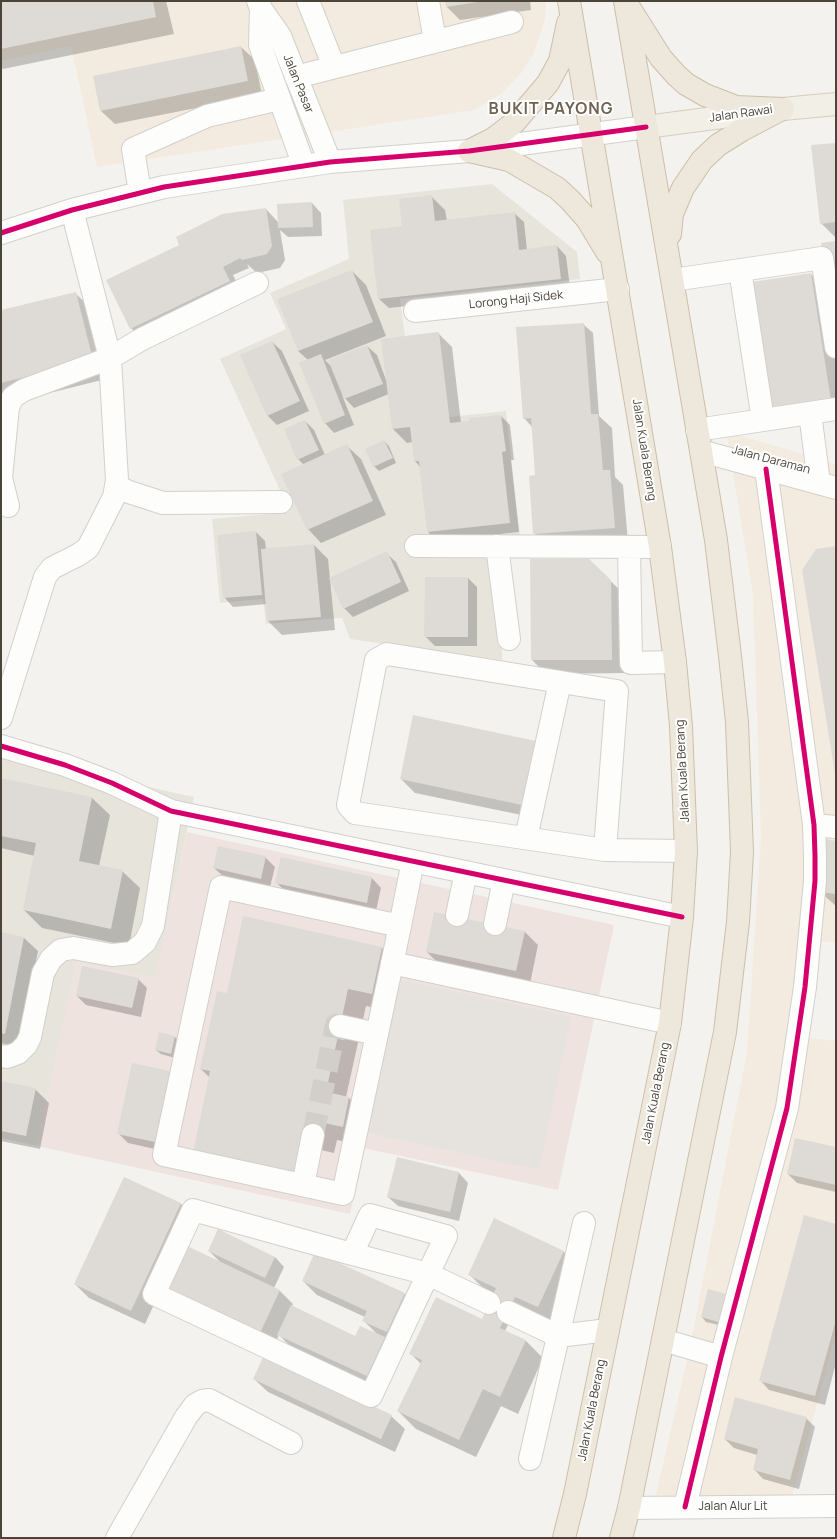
<!DOCTYPE html>
<style>
body{margin:0}
#map{position:relative;width:837px;height:1539px;overflow:hidden;background:#f4f2ee;font-family:Manrope,sans-serif}
canvas{display:block}
.frame{position:absolute;inset:0;border:2px solid #4b4439;pointer-events:none}
</style>
<div id="map">
<canvas width="837" height="1539"></canvas>
<div class="frame"></div>
</div>
<script>
const ctx = document.querySelector('canvas').getContext('2d');
ctx.lineJoin = 'round';
function fill(path, color) {
  ctx.fillStyle = color;
  ctx.fill(path, 'evenodd');
}
function shape(rows) {
  const path = new Path2D();
  for (const r of rows) {
    path.moveTo(r[0], r[1]);
    for (let i = 2; i < r.length; i += 2) path.lineTo(r[i], r[i + 1]);
  }
  return path;
}
function strokePath(path, color, width, dash) {
  ctx.strokeStyle = color;
  ctx.lineWidth = width;
  ctx.lineCap = dash ? 'butt' : 'round';
  ctx.setLineDash(dash || []);
  ctx.stroke(path);
}
function drawText(font, color, halo, rows, align = 'center') {
  ctx.font = font + ' Manrope,sans-serif';
  ctx.lineWidth = 4;
  ctx.setLineDash([]);
  ctx.textBaseline = 'middle';
  ctx.strokeStyle = halo;
  ctx.fillStyle = color;
  for (const [text, x, y, turn = 0] of rows) {
    ctx.save();
    ctx.translate(x, y);
    ctx.rotate((+turn || 0) * Math.PI / 180);
    ctx.textAlign = isNaN(turn) ? turn : align;
    if (halo) ctx.strokeText(text, 0, 0);
    ctx.fillText(text, 0, 0);
    ctx.restore();
  }
}
fill(shape([
 [492,184,577,252,580,279,400,299,405,336,439,332,449,417,506,411,520,536,501,536,502,660,350,639,342,618,266,624,263,599,220,603,212,519,290,512,220,359,286,329,270,293,349,259,343,200],
 [1,755,194,797,156,979,77,962,37,1146,1,1138]
]), '#e7e4dc');
fill(shape([
 [1,1,545,1,546,5,545,20,533,55,519,76,502,93,474,110,97,167,71,46,1,61],
 [726,431,834,464,836,460,836,943,812,940,802,1037,836,1041,836,1334,788,1512,651,1516,690,1347,747,1052,761,837,753,595]
]), '#f3ebdf');
fill(shape([
 [187,832,614,925,558,1190,364,1148,350,1214,37,1146,76,961,156,978]
]), '#eee3df');
fill(shape([
 [397,979,571,1017,539,1170,365,1132]
]), '#e6e3df');
fill(shape([
 [1,1,166,1,174,34,3,69,1,67],
 [446,1,530,1,531,10,460,20,446,6],
 [241,47,255,60,262,95,115,124,101,111],
 [836,144,836,237,835,237,821,223],
 [431,196,445,210,447,221,514,213,524,222,527,250,557,246,566,256,570,288,389,308,379,299,401,227],
 [312,203,321,213,322,236,288,237,280,230,285,260,280,268,257,273,247,264,249,268,233,275,243,295,145,342,131,328,266,209,278,222],
 [835,242,836,244,836,273,825,262],
 [352,271,366,285,386,336,325,360,332,367,367,346,377,355,386,380,438,333,452,347,461,423,501,416,510,425,514,460,511,460,519,532,500,534,501,539,442,546,428,532,420,467,415,461,413,442,407,443,393,429,389,394,354,408,342,395,354,425,334,433,325,423,308,360,298,351],
 [811,274,824,288,836,362,836,415,747,284],
 [75,293,93,310,110,378,1,405,1,311],
 [583,324,593,333,599,416,612,428,615,477,623,485,628,542,548,547,534,533,536,476,533,428,524,418],
 [272,342,282,351,309,411,277,425,268,416,241,356],
 [305,421,314,430,325,455,347,446,361,459,386,515,321,543,308,529,304,465,298,459],
 [384,441,389,446,396,463,379,471,374,466],
 [256,532,265,541,266,549,314,545,328,559,335,630,282,635,268,621,267,604,233,607,224,597],
 [386,553,396,562,409,591,353,617,344,608],
 [589,560,625,595,625,673,546,674,532,660],
 [468,578,477,587,477,646,435,646,425,636],
 [535,741,536,818,415,793,401,779],
 [1,779,92,798,110,815,99,866,122,871,140,888,129,946,42,928,24,910,35,856,1,848],
 [836,842,836,906,820,892],
 [265,857,275,867,270,887,224,877,214,868],
 [281,858,372,878,381,888,376,911,286,892,276,882],
 [524,931,538,945,530,984,441,966,427,952],
 [1,933,24,938,38,951,18,1047,1,1043],
 [381,947,399,965,389,1011,366,1006,346,1097,349,1098,367,1116,361,1145,337,1140,334,1153,321,1150,210,1078,201,1069,228,994],
 [138,979,147,988,141,1017,86,1005,77,996],
 [174,1036,179,1041,175,1058,161,1054,156,1050],
 [169,1072,179,1081,164,1151,128,1143,119,1134],
 [1,1082,35,1089,49,1103,40,1149,1,1141],
 [836,1148,836,1192,797,1183,788,1174],
 [398,1158,459,1173,468,1183,459,1221,398,1206,388,1197],
 [125,1178,181,1204,194,1218,145,1324,89,1298,75,1284],
 [495,1220,564,1252,578,1266,552,1321,518,1304,505,1331,526,1341,543,1358,518,1414,501,1406,476,1457,416,1429,398,1411,421,1364,411,1354,482,1320,495,1294,483,1288,469,1274],
 [836,1225,836,1363,825,1405,769,1390,760,1380],
 [209,1251,275,1257,284,1267,274,1288,280,1291,293,1304,292,1307,356,1337,377,1334,364,1321,365,1317,317,1295,303,1281,316,1253,405,1294,419,1308,401,1346,385,1338,398,1352,381,1389,292,1348,279,1335,274,1346,182,1302,221,1263],
 [729,1296,727,1327,706,1322,702,1317],
 [254,1379,391,1416,405,1429,395,1452,268,1392],
 [806,1418,815,1427,799,1489,763,1479,754,1469,757,1455,734,1448,725,1439]
]), '#0003');
fill(shape([
 [1,1,153,1,156,17,1,49],
 [445,1,478,1,478,2,446,7],
 [241,46,248,81,100,111,93,76],
 [836,143,836,222,820,224,811,145],
 [432,195,435,221,515,212,519,250,557,245,561,279,378,299,370,230,402,226,399,199],
 [312,202,313,227,278,228,277,204],
 [266,208,272,246,267,254,242,260,240,258,223,267,230,281,130,329,106,280,179,245,176,237,222,214],
 [835,241,836,261,824,263,821,243],
 [352,270,373,322,298,351,277,299],
 [811,273,831,401,766,410,746,283],
 [76,292,93,360,1,383,1,310],
 [584,323,591,414,598,414,603,470,610,470,615,528,533,534,529,476,535,475,531,418,523,419,516,327],
 [439,332,450,423,469,421,469,418,501,415,506,451,502,452,510,523,427,532,419,461,414,461,410,427,392,429,381,339],
 [272,341,300,401,267,416,240,355],
 [367,345,383,384,344,399,328,360],
 [321,354,345,415,324,424,299,363],
 [305,420,319,450,297,460,284,429],
 [384,440,393,458,373,467,365,449],
 [347,444,373,501,307,530,281,474],
 [256,531,262,595,223,598,217,535],
 [314,544,321,617,267,621,261,549],
 [836,546,836,774,835,774,802,570,816,549],
 [387,551,401,582,343,609,329,578],
 [530,559,589,559,611,580,612,660,531,660],
 [425,577,468,577,468,637,424,637],
 [413,715,536,741,522,805,400,779],
 [1,778,92,797,79,861,123,870,111,929,23,910,36,843,1,836],
 [826,839,836,841,836,894,819,892],
 [218,846,266,856,261,879,213,868],
 [281,857,372,877,367,903,275,883],
 [434,912,525,931,516,971,426,952],
 [243,916,382,947,372,994,348,989,326,1092,349,1097,343,1127,320,1122,317,1136,295,1175,193,1153,210,1071,200,1069,217,991,227,993],
 [1,932,24,937,5,1034,1,1033],
 [82,966,139,978,132,1008,76,996],
 [159,1032,175,1036,171,1054,155,1050],
 [132,1063,170,1071,155,1142,117,1134],
 [1,1081,36,1088,26,1136,1,1131],
 [795,1138,836,1147,836,1185,787,1174],
 [397,1157,459,1172,450,1212,387,1197],
 [124,1177,181,1203,131,1311,74,1284],
 [804,1215,836,1224,836,1320,815,1396,759,1381],
 [494,1218,564,1251,538,1307,515,1297,500,1328,526,1340,500,1397,483,1389,459,1440,397,1411,422,1360,409,1354,436,1297,482,1319,496,1288,468,1275],
 [218,1229,275,1257,265,1278,208,1251],
 [187,1246,280,1290,260,1333,167,1289],
 [315,1252,405,1293,387,1332,362,1321,367,1311,302,1281],
 [708,1289,730,1295,722,1323,701,1317],
 [291,1305,355,1336,360,1326,385,1337,367,1376,277,1335],
 [264,1355,392,1415,381,1439,253,1379],
 [735,1397,807,1417,790,1480,753,1470,758,1449,724,1439]
]), '#dedbd6');
strokePath(shape([
 [313,1135,336,1025,340,1026]
]), '#d2cfca', 22, [22, 11]);
const minor = shape([
 [258,1,261,9,280,36,330,162],
 [308,1,334,67],
 [428,1,435,41],
 [261,9,260,45,304,166],
 [296,77,512,22],
 [140,193,133,149,207,116,279,99],
 [1,233,72,210,164,187,330,162,469,151,646,127],
 [740,270,763,420],
 [673,280,822,258,836,347],
 [415,311,618,289],
 [810,413,819,483],
 [697,430,836,409],
 [701,451,836,488],
 [116,486,129,492,163,503,281,502],
 [8,506,1,478,8,407,13,397,24,390,110,358,142,339,257,283],
 [416,546,660,547],
 [497,546,509,639],
 [629,547,631,663,675,662],
 [1,718,45,577,52,568,78,555,88,548,114,497,117,480,110,358,72,210],
 [1,746,65,765,112,783,171,811,682,917],
 [814,825,836,827],
 [526,838,560,682],
 [605,850,617,691,387,654,376,660,348,805,355,813,605,850,686,851],
 [221,887,400,926,343,1194,164,1155,221,887],
 [457,915,466,872],
 [495,924,504,880],
 [400,926,413,861],
 [392,963,670,1023],
 [340,1026,377,1034],
 [1,1056,7,1057,18,1053,26,1045,30,1037,43,973,51,959,61,950,73,948,112,955,132,953,145,942,153,926,171,811],
 [303,1185,313,1135],
 [352,1254,370,1215,446,1236,428,1274,371,1396,154,1294,193,1210,352,1254,428,1274,489,1303],
 [508,1312,558,1336,608,1330],
 [663,1340,721,1357],
 [530,1459,584,1223],
 [685,1507,721,1357,787,1108,805,987,815,881,815,856,814,825,766,469],
 [629,1508,836,1506],
 [117,1538,186,1417,195,1405,202,1401,209,1400,291,1443]
]);
const major = shape([
 [646,127,783,109,836,104]
]);
const highway = shape([
 [630,9,661,58,676,75,686,84,705,95,736,107,783,109],
 [469,151,509,160,557,188,570,200,587,219,607,252],
 [469,151,493,139,514,123,548,83,560,61,568,23],
 [670,234,672,214,683,188,702,160,718,145,742,130,782,109],
 [564,1538,575,1494,670,1023,682,917,686,851,681,726,675,662,660,547,569,1],
 [621,1538,629,1508,725,1032,738,922,742,852,737,722,730,656,716,540,625,1]
]);
strokePath(minor, '#d2d0cb', 24);
strokePath(major, '#d6cebb', 24);
strokePath(highway, '#ccbfa9', 24);
strokePath(minor, '#fdfdfc', 22);
strokePath(major, '#f2efe6', 22);
strokePath(highway, '#ede8db', 22);
strokePath(shape([
 [1,233,72,210,164,187,330,162,469,151,646,127],
 [1,746,65,765,112,783,171,811,682,917],
 [685,1507,721,1357,787,1108,805,987,815,881,815,856,814,825,766,469]
]), '#d6006c', 5);
drawText('12px', '#4b4439', '#fff', [
 ["Jalan Pasar",298,84,68],
 ["Jalan Rawai",741,114,-8],
 ["Lorong Haji Sidek",516,300,-6],
 ["Jalan Kuala Berang",644,450,81],
 ["Jalan Daraman",771,460,15],
 ["Jalan Kuala Berang",683,771,-93],
 ["Jalan Kuala Berang",656,1093,-79],
 ["Jalan Kuala Berang",592,1410,-79],
 ["Jalan Alur Lit",733,1507]
]);
ctx.letterSpacing = '1px';
drawText('bold 16px', '#6e6250', '#fff', [
 ["BUKIT PAYONG",551,110]
]);
ctx.letterSpacing = '0px';
</script>
